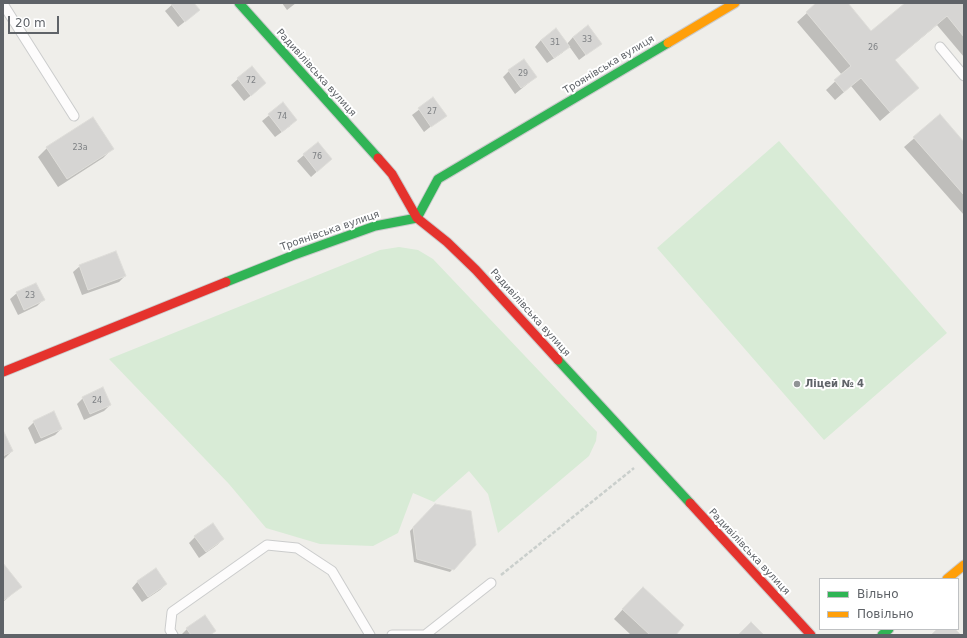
<!DOCTYPE html>
<meta charset="utf-8">
<style>
body{margin:0}
#map{position:relative;width:967px;height:638px;overflow:hidden;background:#efeeea;font-family:"DejaVu Sans",sans-serif}
canvas{display:block}
.frame{position:absolute;inset:0;border:4px solid #5f6368;pointer-events:none}
.legend{position:absolute;left:819px;top:578px;width:140px;height:52px;box-sizing:border-box;background:#fff;border:1px solid #bfc1c3;margin:0;padding:5px 7px;list-style:none;font-size:12px;color:#5f6368}
.legend li{display:flex;align-items:center;gap:8px;height:20px}
.legend b{width:20px;border:1px solid #bfc1c3}
.scale{position:absolute;left:8px;top:16px;width:51px;height:18px;box-sizing:border-box;border:2px solid #5f6368;border-top:0;padding-left:5px;font-size:12px;line-height:14px;white-space:nowrap;color:#5f6368;-webkit-text-stroke:3px #fff;paint-order:stroke}
</style>
<div id="map">
<canvas width="967" height="638"></canvas>
<div class="frame"></div>
<ul class="legend">
<li><b style="height:5px;background:#30b455"></b>Вільно</li>
<li><b style="height:5px;background:#ff9f0a"></b>Повільно</li>
</ul>
<div class="scale">20 m</div>
</div>
<script>
const ctx = document.querySelector('canvas').getContext('2d');
ctx.lineJoin = 'round';
function fill(path, color) {
  ctx.fillStyle = color;
  ctx.fill(path, 'evenodd');
}
function shape(rows) {
  const path = new Path2D();
  for (const r of rows) {
    path.moveTo(r[0], r[1]);
    for (let i = 2; i < r.length; i += 2) path.lineTo(r[i], r[i + 1]);
  }
  return path;
}
function strokePath(path, color, width, dash) {
  ctx.strokeStyle = color;
  ctx.lineWidth = width;
  ctx.lineCap = dash ? 'butt' : 'round';
  ctx.setLineDash(dash || []);
  ctx.stroke(path);
}
function drawText(font, color, halo, rows, align = 'center') {
  ctx.font = font + ' "DejaVu Sans",sans-serif';
  ctx.lineWidth = 4;
  ctx.setLineDash([]);
  ctx.textBaseline = 'middle';
  ctx.strokeStyle = halo;
  ctx.fillStyle = color;
  for (const [text, x, y, turn = 0] of rows) {
    ctx.save();
    ctx.translate(x, y);
    ctx.rotate((+turn || 0) * Math.PI / 180);
    ctx.textAlign = isNaN(turn) ? turn : align;
    if (halo) ctx.strokeText(text, 0, 0);
    ctx.fillText(text, 0, 0);
    ctx.restore();
  }
}
fill(shape([
 [779,141,947,333,824,440,657,248],
 [399,247,418,250,433,259,597,432,596,441,589,456,498,533,488,494,469,471,434,502,413,493,398,533,373,546,320,544,266,528,229,484,109,359,380,250]
]), '#d8ebd6');
fill(shape([
 [174,3,193,3,192,16,178,27,165,11],
 [282,3,296,3,287,10],
 [818,3,846,3,871,33,907,3,964,3,964,57,937,25,895,60,918,88,880,121,851,86,835,100,826,90,842,75,797,22],
 [573,37,600,44,579,60,569,46,562,53,547,63,535,47,541,40,567,44],
 [252,67,259,89,244,101,231,85],
 [509,71,536,77,515,94,503,77],
 [433,99,445,115,424,132,412,115],
 [283,104,290,126,275,137,262,121],
 [940,116,964,143,964,215,904,147],
 [318,143,331,159,311,177,297,161],
 [47,148,112,149,103,158,58,187,38,157],
 [80,266,125,276,119,282,82,295,73,272],
 [17,293,43,300,37,306,18,315,10,299],
 [83,398,110,405,104,411,84,420,77,404],
 [34,422,61,429,55,435,35,444,28,428],
 [3,432,12,451,3,460],
 [435,505,475,545,450,572,414,562,410,531],
 [195,537,223,539,217,545,199,558,189,543],
 [3,564,20,587,3,602],
 [138,581,166,584,160,590,142,602,132,588],
 [633,598,674,635,631,635,614,619],
 [187,629,215,631,211,635,181,635]
]), '#0003');
const building = shape([
 [172,3,194,3,200,10,185,22,171,4,172,3],
 [816,3,848,3,871,31,905,3,964,3,964,37,947,16,895,60,919,88,890,112,861,78,844,92,834,80,851,66,806,12,816,3],
 [588,25,602,44,586,55,573,37,588,25],
 [556,28,570,47,554,58,541,40,556,28],
 [524,59,537,77,521,88,508,70,524,59],
 [252,66,266,83,251,96,237,78,252,66],
 [433,97,447,116,431,127,418,108,433,97],
 [283,102,297,120,282,132,268,114,283,102],
 [940,114,964,142,964,195,913,137,940,114],
 [93,117,114,149,67,179,46,147,93,117],
 [318,142,332,159,317,172,303,154,318,142],
 [116,251,126,276,88,290,79,265,116,251],
 [36,283,45,300,24,310,16,292,36,283],
 [103,387,111,405,90,414,82,397,103,387],
 [54,411,62,429,41,438,33,421,54,411],
 [3,430,13,451,3,456,3,430],
 [435,504,471,511,476,545,454,570,417,559,413,527,435,504],
 [213,523,224,539,206,552,194,536,213,523],
 [3,563,22,587,4,600,3,598,3,563],
 [156,568,167,584,148,597,137,581,156,568],
 [643,587,684,625,676,635,650,635,622,609,643,587],
 [205,615,216,631,210,635,191,635,186,628,205,615],
 [751,622,764,635,738,635,751,622],
 [937,629,955,629,961,635,933,635,932,634,937,629]
]);
fill(building, '#d6d5d3');
strokePath(building, '#deddd9', 1);
const lane = shape([
 [3,4,74,116],
 [940,47,964,76],
 [173,635,170,630,172,612,267,545,297,548,332,571,370,635],
 [392,635,425,635,491,583]
]);
const fast = shape([
 [239,3,378,158],
 [417,218,438,179,668,43],
 [226,282,294,255,375,226,417,218],
 [558,360,690,503],
 [882,635,889,629]
]);
const slow = shape([
 [668,43,735,3],
 [947,579,964,565]
]);
const jam = shape([
 [378,158,392,174,417,218,447,242,476,270,558,360],
 [3,372,226,282],
 [690,503,811,635]
]);
strokePath(lane, '#cbcccc', 11);
strokePath(fast, '#cacacb', 11);
strokePath(slow, '#cacacb', 11);
strokePath(jam, '#cacacb', 11);
strokePath(shape([
 [501,575,634,468]
]), '#cacfcc', 2.5, [4, 2]);
strokePath(lane, '#fdfcfc', 9);
strokePath(fast, '#30b455', 9);
strokePath(slow, '#ff9f0a', 9);
strokePath(jam, '#e5322d', 9);
for (const [x, y, r, color] of [
 [797,384,4,"#919496"]
]) {
  const dot = new Path2D();
  dot.arc(x, y, r, 0, 2 * Math.PI);
  ctx.fillStyle = color;
  ctx.fill(dot);
  strokePath(dot, '#fff', 1.5);
}
drawText('8px', '#7e8184', null, [
 ["33",587,40],
 ["31",555,43],
 ["26",873,48],
 ["29",523,74],
 ["72",251,81],
 ["27",432,112],
 ["74",282,117],
 ["23а",80,148],
 ["76",317,157],
 ["23",30,296],
 ["24",97,401]
]);
drawText('10px', '#5f6368', '#fff', [
 ["Троянівська вулиця",609,65,-31],
 ["Радивілівська вулиця",316,73,48],
 ["Троянівська вулиця",330,231,-19],
 ["Радивілівська вулиця",530,313,48],
 ["Радивілівська вулиця",749,552,47]
]);
drawText('bold 10px', '#5f6368', '#fff', [
 ["Ліцей № 4",805,384]
], 'left');
</script>
